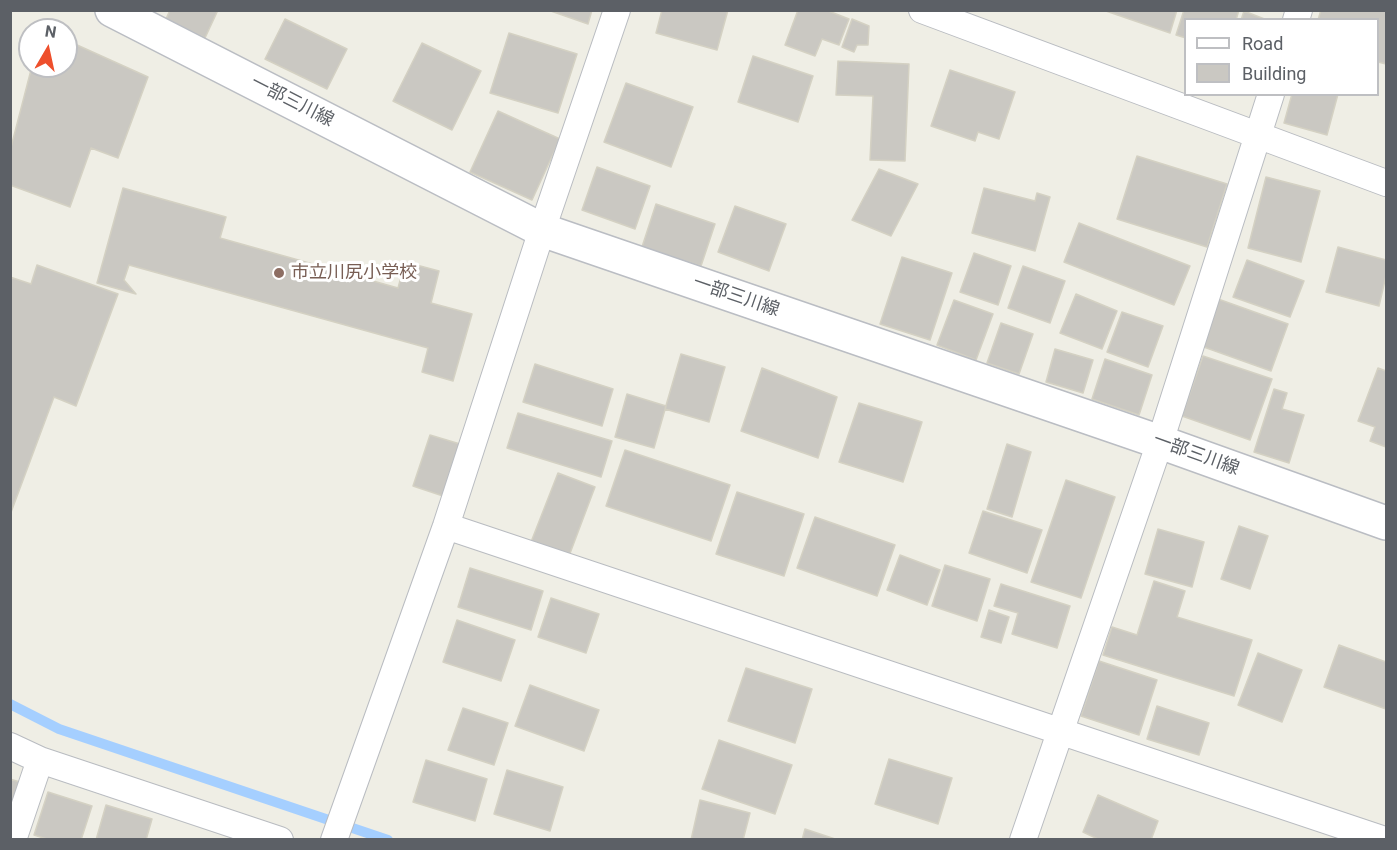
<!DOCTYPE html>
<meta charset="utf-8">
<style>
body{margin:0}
#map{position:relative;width:1397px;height:850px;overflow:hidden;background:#efeee5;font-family:Roboto,sans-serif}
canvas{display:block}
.frame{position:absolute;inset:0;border:12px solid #5c6066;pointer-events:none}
.legend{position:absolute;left:1184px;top:18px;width:195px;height:78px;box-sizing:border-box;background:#fff;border:2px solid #bebfc2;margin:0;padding:8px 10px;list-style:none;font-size:18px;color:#5c6066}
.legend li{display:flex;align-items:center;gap:12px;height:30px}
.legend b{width:30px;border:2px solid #bebfc2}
.north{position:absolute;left:18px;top:18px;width:60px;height:60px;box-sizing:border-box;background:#fff;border:2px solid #bebfc2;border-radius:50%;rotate:9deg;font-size:16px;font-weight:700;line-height:24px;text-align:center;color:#5c6066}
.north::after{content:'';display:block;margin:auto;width:21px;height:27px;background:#ee4f2c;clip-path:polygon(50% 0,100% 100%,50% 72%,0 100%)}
</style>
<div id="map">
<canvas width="1397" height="850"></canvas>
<div class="frame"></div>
<ul class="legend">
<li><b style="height:8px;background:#fff"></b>Road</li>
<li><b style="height:16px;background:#cac8c2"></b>Building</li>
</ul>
<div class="north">N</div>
</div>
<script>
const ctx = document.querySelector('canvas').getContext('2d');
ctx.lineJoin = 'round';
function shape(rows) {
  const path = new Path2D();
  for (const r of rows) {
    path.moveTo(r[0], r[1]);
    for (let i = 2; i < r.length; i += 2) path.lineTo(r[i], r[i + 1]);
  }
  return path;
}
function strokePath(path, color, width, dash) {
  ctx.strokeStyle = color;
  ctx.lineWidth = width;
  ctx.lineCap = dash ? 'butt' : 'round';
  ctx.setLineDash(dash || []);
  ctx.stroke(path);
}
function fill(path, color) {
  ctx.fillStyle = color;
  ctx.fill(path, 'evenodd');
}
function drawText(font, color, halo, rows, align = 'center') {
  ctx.font = font + ' Roboto,"Noto Sans JP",sans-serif';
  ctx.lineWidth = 6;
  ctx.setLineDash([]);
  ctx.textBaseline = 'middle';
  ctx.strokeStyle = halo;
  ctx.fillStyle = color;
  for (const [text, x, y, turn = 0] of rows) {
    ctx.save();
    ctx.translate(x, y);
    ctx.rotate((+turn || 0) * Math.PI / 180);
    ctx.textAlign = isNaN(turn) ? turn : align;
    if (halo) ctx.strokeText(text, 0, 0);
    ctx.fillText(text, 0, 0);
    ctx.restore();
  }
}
strokePath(shape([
 [10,704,59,729,388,840]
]), '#a5cfff', 10);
const building = shape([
 [170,10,218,10,205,38,166,19,170,10],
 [548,10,592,10,588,24,548,10],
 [662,10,728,10,717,50,656,33,662,10],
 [798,10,826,10,849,19,839,45,822,39,815,56,785,45,798,10],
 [1103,10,1177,10,1170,33,1103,10],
 [1184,10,1239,10,1236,20,1186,20,1186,38,1176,35,1184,10],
 [1321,10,1386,10,1386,64,1378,62,1378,20,1318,20,1321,10],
 [1244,11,1267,20,1241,20,1244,11],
 [285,19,347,49,327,89,265,59,285,19],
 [852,19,869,26,868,45,857,45,854,52,842,47,852,19],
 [509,33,577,54,558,113,490,93,509,33],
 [66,40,148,77,118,158,91,148,70,207,10,185,10,151,32,66,66,66,66,40],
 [422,43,481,71,452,130,393,101,422,43],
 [753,56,813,76,798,122,738,102,753,56],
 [838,61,909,64,905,161,870,160,873,96,836,95,838,61],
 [950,70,1015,92,999,139,978,132,975,141,931,126,950,70],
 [626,83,693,107,671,167,604,142,626,83],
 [1292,94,1338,94,1327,135,1284,123,1292,94],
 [498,111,560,139,532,200,470,172,498,111],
 [1137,156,1227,184,1207,247,1117,219,1137,156],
 [597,167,650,186,635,229,582,210,597,167],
 [879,169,918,184,891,236,852,220,879,169],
 [1266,177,1320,191,1301,262,1248,248,1266,177],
 [123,188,226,217,220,238,398,288,405,262,439,271,431,303,472,314,453,381,422,372,428,348,129,265,124,280,136,294,97,283,123,188],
 [984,188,1035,201,1037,193,1050,197,1035,251,972,233,984,188],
 [656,204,715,224,701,266,642,247,656,204],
 [735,206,786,224,769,271,718,252,735,206],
 [1079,223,1190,266,1174,305,1064,262,1079,223],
 [1338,247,1386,260,1386,276,1379,306,1326,292,1338,247],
 [974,253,1011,266,998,305,960,292,974,253],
 [902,257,952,273,930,340,880,324,902,257],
 [1247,260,1304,281,1290,317,1233,297,1247,260],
 [37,265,118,294,76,406,54,397,10,515,10,277,31,284,37,265],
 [1023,266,1065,281,1050,323,1008,308,1023,266],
 [1076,294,1117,311,1102,349,1060,333,1076,294],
 [1218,299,1288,324,1271,371,1201,346,1218,299],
 [954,300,993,314,976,360,937,345,954,300],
 [1122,312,1163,326,1148,367,1107,352,1122,312],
 [1001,323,1033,334,1019,374,987,363,1001,323],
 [1055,349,1093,360,1083,393,1046,382,1055,349],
 [681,354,725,367,709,422,665,409,681,354],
 [1203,356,1272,379,1250,440,1182,416,1203,356],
 [1105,359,1152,375,1139,415,1092,399,1105,359],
 [535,364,613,389,602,426,523,402,535,364],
 [762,368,837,397,818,458,741,431,762,368],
 [1378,368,1386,371,1386,447,1370,441,1375,427,1358,421,1378,368],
 [1274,389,1287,393,1282,409,1304,415,1289,463,1254,452,1274,389],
 [627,394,666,406,654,448,615,437,627,394],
 [859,403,922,422,903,482,839,462,859,403],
 [518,413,612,441,601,477,507,448,518,413],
 [430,435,460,444,443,496,413,486,430,435],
 [1007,444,1031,452,1012,517,987,509,1007,444],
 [625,450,730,485,711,541,606,506,625,450],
 [558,473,595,487,569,556,531,542,558,473],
 [1066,480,1115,497,1081,598,1031,582,1066,480],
 [737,492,804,514,784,576,716,554,737,492],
 [983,511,1042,530,1027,573,969,553,983,511],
 [815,517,895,545,877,596,797,568,815,517],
 [1239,526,1268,536,1250,589,1221,579,1239,526],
 [1158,529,1204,542,1192,587,1145,574,1158,529],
 [900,555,940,570,927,605,887,590,900,555],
 [945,565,990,579,977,621,932,606,945,565],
 [470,568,543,591,531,630,458,607,470,568],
 [1154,581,1185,591,1177,617,1252,640,1234,696,1103,655,1112,627,1137,635,1154,581],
 [1001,584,1070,606,1057,648,1012,634,1018,613,994,606,1001,584],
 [551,598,599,614,586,653,538,637,551,598],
 [989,610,1009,617,1001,643,981,637,989,610],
 [457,620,515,640,501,681,443,662,457,620],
 [1339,645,1386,662,1386,709,1324,687,1339,645],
 [1258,653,1302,670,1282,722,1238,705,1258,653],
 [1099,661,1157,680,1139,735,1081,716,1099,661],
 [746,668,812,689,795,743,728,721,746,668],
 [530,685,599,710,584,751,515,726,530,685],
 [1157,706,1209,723,1199,755,1147,739,1157,706],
 [463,708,508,723,494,765,448,750,463,708],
 [719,740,792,765,775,814,702,789,719,740],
 [889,759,952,778,938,824,875,804,889,759],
 [426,760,487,779,475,821,413,802,426,760],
 [507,770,563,787,550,831,494,814,507,770],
 [10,779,23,783,10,816,10,779],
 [48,792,92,806,81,840,50,840,34,835,48,792],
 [1098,795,1158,821,1151,840,1100,840,1083,832,1098,795],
 [700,800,750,813,743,840,691,840,700,800],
 [106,805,152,819,146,840,96,840,106,805],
 [805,829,838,840,802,840,805,829]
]);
fill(building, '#cac8c2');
strokePath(building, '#d4d1c3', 1.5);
const street = shape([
 [922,10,1386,183],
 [1296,20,1299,10],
 [446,526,1385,840],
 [10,746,40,760,280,840],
 [13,840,40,760],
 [334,840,446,526,542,230,617,10],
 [1023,840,1160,442,1271,94]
]);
const secondary = shape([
 [112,10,542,230,1160,442,1386,523]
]);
strokePath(street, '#b9bcc1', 28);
strokePath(secondary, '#babdc3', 36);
strokePath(street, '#fff', 26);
strokePath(secondary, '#fff', 33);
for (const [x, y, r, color] of [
 [279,273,6,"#8d6e63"]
]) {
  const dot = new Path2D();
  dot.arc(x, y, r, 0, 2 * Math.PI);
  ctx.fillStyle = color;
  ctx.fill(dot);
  strokePath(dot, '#fff', 2);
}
drawText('18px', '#5c6066', '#fff', [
 ["一部三川線",292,102,27],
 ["一部三川線",736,297,19],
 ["一部三川線",1196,455,20]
]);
drawText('18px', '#785e54', '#fff', [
 ["市立川尻小学校",291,273]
], 'left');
</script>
